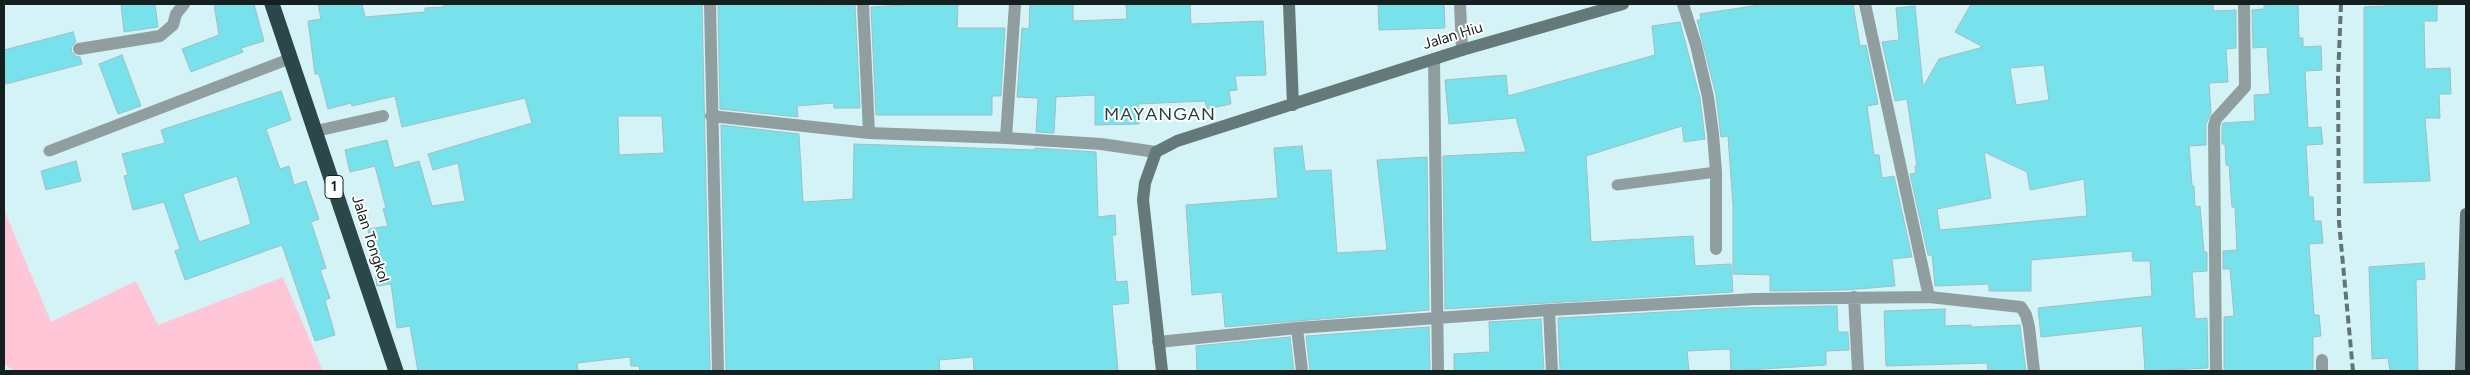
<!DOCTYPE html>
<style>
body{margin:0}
#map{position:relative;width:2470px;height:375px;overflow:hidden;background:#d3f3f6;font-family:Figtree,sans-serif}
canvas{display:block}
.frame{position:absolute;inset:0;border:5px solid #141f20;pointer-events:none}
</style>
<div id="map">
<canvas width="2470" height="375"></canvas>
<div class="frame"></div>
</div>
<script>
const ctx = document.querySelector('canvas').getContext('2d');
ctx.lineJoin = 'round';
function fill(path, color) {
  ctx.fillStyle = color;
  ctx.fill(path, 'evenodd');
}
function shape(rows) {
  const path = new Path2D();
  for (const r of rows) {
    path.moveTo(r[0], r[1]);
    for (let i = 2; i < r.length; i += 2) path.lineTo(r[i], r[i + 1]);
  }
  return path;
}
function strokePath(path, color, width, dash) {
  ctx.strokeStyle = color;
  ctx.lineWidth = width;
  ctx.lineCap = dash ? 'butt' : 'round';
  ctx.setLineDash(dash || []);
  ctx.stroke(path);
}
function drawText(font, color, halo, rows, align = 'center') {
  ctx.font = font + ' Figtree,sans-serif';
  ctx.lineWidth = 4;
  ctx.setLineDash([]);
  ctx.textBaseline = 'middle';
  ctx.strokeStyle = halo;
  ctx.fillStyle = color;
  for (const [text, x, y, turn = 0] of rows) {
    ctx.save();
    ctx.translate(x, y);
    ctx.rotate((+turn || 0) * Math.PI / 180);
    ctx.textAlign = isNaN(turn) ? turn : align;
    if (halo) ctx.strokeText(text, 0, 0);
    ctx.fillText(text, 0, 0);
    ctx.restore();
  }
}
fill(shape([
 [4,210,51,322,136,281,158,325,283,277,323,371,15,371,4,364]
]), '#fec6d7');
const building = shape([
 [121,4,155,4,158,27,124,32,121,4],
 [214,4,254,4,264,41,241,48,243,52,191,72,182,49,219,35,214,4],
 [318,4,362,4,365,17,425,12,425,8,444,7,444,4,702,4,710,371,640,371,639,366,631,366,630,357,577,363,578,371,418,371,410,326,397,328,391,284,377,286,368,229,388,226,383,209,386,208,375,166,350,172,345,150,387,140,394,168,419,161,432,206,465,201,458,163,433,170,428,154,532,123,525,98,402,127,395,96,352,106,351,103,328,109,319,74,315,74,308,21,321,19,318,4],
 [618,116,662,116,664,153,619,155,618,116],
 [718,4,855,5,860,108,834,108,834,103,797,106,798,117,720,109,718,4],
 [919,4,958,4,957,28,1005,28,1001,96,992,96,992,115,876,115,871,7,919,4],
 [1030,4,1073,4,1073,21,1127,19,1126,4,1190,4,1191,24,1263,21,1266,75,1235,76,1237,90,1229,91,1231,104,1207,109,1205,101,1138,104,1139,124,1095,125,1095,95,1056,97,1054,133,1036,132,1038,98,1017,97,1022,28,1029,29,1030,4],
 [1378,4,1444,4,1445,28,1379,30,1378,4],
 [1766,4,1853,4,1860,46,1866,45,1878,104,1867,106,1874,155,1879,155,1882,178,1894,176,1912,257,1892,259,1895,286,1845,290,1770,291,1770,275,1733,274,1733,205,1728,136,1721,137,1716,95,1697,20,1701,20,1700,14,1766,4],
 [1971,4,2213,4,2213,11,2236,10,2236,48,2226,49,2228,82,2209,83,2211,113,2206,124,2206,145,2189,146,2192,186,2194,186,2195,207,2200,206,2204,252,2207,252,2207,271,2192,272,2195,319,2207,318,2208,368,2145,371,2142,326,2041,337,2038,308,2152,296,2150,261,2133,261,2132,251,2031,260,2031,291,1989,291,1989,284,1935,286,1932,255,1928,255,1910,174,1916,173,1915,166,1917,166,1907,99,1895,101,1882,42,1899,40,1896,8,1915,6,1923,87,1939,59,1983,47,1955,32,1971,4],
 [2044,65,2049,100,2016,105,2010,68,2044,65],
 [1984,152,2027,172,2030,190,2084,179,2087,216,1940,230,1937,209,1991,198,1984,152],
 [2264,4,2298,4,2299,38,2303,38,2303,47,2321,46,2322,70,2305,71,2308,128,2321,127,2323,144,2306,145,2309,197,2313,197,2314,221,2321,221,2323,243,2309,244,2314,315,2319,315,2321,336,2313,337,2313,371,2224,371,2224,317,2234,316,2230,269,2223,269,2223,251,2237,250,2235,207,2232,207,2229,165,2226,165,2225,144,2222,144,2222,127,2223,123,2255,121,2254,95,2270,94,2267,47,2253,48,2252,10,2264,9,2264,4],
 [2385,4,2437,4,2437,21,2424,21,2425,69,2450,68,2451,94,2439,94,2440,118,2425,118,2430,181,2364,183,2364,7,2385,6,2385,4],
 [1680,22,1700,98,1705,139,1684,142,1682,126,1586,156,1591,242,1693,236,1695,266,1731,264,1733,292,1445,309,1443,156,1526,152,1516,118,1449,124,1445,80,1506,75,1508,96,1655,55,1652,26,1680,22],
 [73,32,76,42,72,46,71,51,76,56,80,57,82,64,6,84,4,75,4,50,73,32],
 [122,55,141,106,118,114,99,64,122,55],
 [281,91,291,120,266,129,280,169,289,166,294,185,306,181,319,219,311,222,326,268,320,270,330,298,325,300,335,335,315,341,282,245,185,280,175,251,180,249,164,202,133,210,124,176,128,175,122,154,165,143,161,130,281,91],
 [237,176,251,224,199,242,183,194,237,176],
 [721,125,799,134,803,202,853,199,854,144,1035,150,1035,148,1096,152,1098,217,1115,215,1116,235,1112,235,1116,282,1127,281,1129,303,1112,305,1118,371,974,371,973,357,939,360,940,371,726,371,721,125],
 [1302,146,1305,171,1331,170,1337,253,1387,250,1377,160,1427,157,1429,310,1225,327,1222,292,1192,295,1186,205,1278,198,1274,148,1302,146],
 [76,161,81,181,46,190,41,171,76,161],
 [2424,263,2425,279,2416,280,2418,371,2390,371,2388,358,2372,359,2369,267,2424,263],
 [1837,306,1838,332,1848,332,1849,350,1826,351,1826,365,1731,371,1730,349,1687,351,1689,371,1560,371,1558,318,1734,308,1837,306],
 [1945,309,1945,326,1971,325,1971,327,2020,325,2026,371,1988,371,1987,363,1886,366,1884,311,1945,309],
 [1541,319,1544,371,1454,371,1454,354,1490,352,1489,322,1541,319],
 [1429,327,1430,371,1310,371,1306,336,1429,327],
 [1290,337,1294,371,1197,371,1196,346,1290,337]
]);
fill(building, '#77e2ec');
strokePath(building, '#a0bec1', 1);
strokePath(shape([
 [49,151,289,59],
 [1617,185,1716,172]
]), '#919e9f', 11);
strokePath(shape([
 [710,4,718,371],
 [863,4,869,133],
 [1460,4,1462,50],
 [1683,4,1696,45,1708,97,1713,134,1716,172,1716,249],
 [1865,4,1929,297],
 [79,49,160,36,173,25,176,14,184,4],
 [1434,59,1438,371],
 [711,116,869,133,1006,138,1101,144,1156,152],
 [316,131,383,116],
 [1006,138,1015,4],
 [1854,297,1858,371],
 [1549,310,1552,371],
 [1297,328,1302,371],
 [1158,342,1297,328,1549,310,1755,299,1929,297,2021,307,2026,315,2029,327,2034,371],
 [2322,360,2322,371],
 [2216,371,2214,126,2216,119,2245,87,2244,4]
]), '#919e9f', 12);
strokePath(shape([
 [1289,4,1293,105],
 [1162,371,1143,200,1145,183,1156,152,1177,141,1462,50,1623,4],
 [2461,371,2466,214]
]), '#65787a', 12);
strokePath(shape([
 [272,4,396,371]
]), '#2c474a', 15);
strokePath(shape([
 [2341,4,2338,78,2339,222,2353,371]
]), '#617476', 4, [8, 4]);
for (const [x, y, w] of [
 [334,187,18]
]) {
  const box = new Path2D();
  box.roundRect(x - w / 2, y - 11.5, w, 23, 4);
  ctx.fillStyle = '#fff';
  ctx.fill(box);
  strokePath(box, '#141f20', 1);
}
drawText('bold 14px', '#141f20', null, [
 ["1",334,187]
]);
drawText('15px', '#141f20', '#fff', [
 ["Jalan Hiu",1453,36,-17],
 ["Jalan Tongkol",370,239,72]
]);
ctx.letterSpacing = '1px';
drawText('18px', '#254042', '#fff', [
 ["MAYANGAN",1160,115]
]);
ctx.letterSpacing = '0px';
</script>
